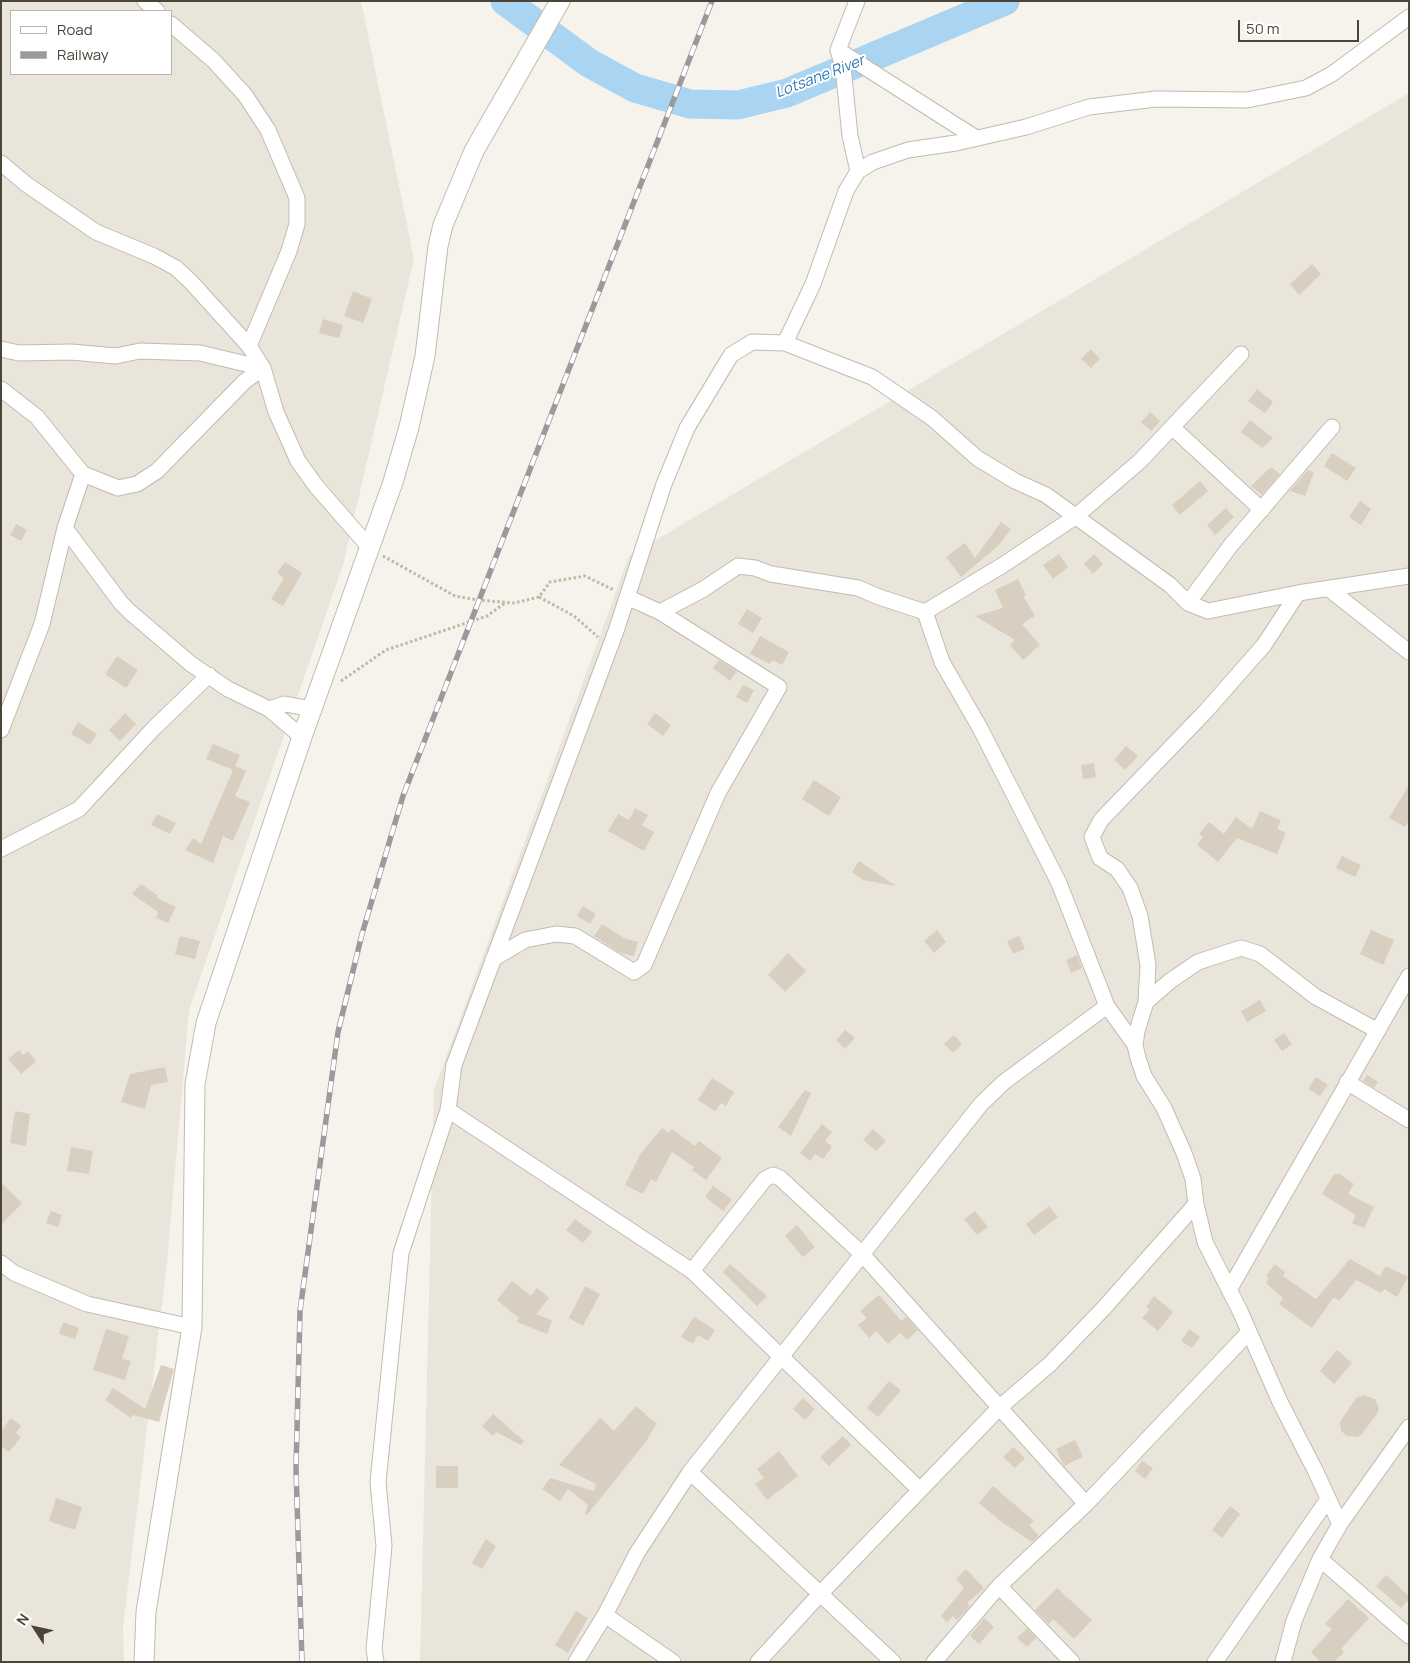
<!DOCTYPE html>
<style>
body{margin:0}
#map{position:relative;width:1410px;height:1663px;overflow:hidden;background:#f6f3ec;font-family:Manrope,sans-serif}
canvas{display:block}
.frame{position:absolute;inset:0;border:2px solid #4b4439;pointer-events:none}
.legend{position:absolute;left:10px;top:10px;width:162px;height:65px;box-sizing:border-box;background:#fff;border:1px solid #b7b4b0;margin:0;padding:6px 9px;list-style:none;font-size:15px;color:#4b4439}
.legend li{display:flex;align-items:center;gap:10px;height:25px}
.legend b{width:25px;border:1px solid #b7b4b0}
.north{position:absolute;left:10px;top:1603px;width:50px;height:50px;-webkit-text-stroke:4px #fff;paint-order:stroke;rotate:305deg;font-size:14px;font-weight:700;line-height:20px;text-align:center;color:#4b4439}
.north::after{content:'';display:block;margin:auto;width:18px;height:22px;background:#4b4439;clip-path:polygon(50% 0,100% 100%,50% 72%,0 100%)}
.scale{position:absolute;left:1238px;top:20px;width:121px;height:22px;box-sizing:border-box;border:2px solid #4b4439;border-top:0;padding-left:6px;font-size:15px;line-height:18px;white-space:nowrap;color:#4b4439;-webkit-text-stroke:4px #fff;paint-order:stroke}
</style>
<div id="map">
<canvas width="1410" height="1663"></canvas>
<div class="frame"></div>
<ul class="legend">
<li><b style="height:6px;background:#fff"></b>Road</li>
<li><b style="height:6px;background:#9a9a9a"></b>Railway</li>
</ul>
<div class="north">N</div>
<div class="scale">50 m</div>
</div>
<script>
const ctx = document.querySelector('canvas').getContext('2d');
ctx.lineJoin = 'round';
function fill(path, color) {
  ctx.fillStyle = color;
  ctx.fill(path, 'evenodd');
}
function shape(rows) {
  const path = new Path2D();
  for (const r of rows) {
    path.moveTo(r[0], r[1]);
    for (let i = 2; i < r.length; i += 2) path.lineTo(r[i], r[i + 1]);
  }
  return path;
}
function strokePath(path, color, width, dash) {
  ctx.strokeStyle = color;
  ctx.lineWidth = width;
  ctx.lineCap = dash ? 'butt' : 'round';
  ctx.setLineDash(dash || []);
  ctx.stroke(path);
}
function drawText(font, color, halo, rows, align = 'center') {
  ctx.font = font + ' Manrope,sans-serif';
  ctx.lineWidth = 4;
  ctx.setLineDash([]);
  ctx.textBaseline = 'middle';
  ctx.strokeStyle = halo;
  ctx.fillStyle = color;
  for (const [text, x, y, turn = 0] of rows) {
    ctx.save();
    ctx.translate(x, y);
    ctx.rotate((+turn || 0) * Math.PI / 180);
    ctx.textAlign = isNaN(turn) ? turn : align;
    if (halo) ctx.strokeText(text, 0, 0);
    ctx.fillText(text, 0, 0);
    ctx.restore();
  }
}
fill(shape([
 [1,1,361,1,414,259,343,565,189,1010,167,1263,123,1627,124,1662,1,1662],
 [11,11,171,11,171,74,11,74],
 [1409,93,1409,1662,420,1662,434,1090,629,556]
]), '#eae5da');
strokePath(shape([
 [505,1,589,63,635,88,690,104,738,105,787,93,1005,1]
]), '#a9d4f2', 29);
fill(shape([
 [1312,264,1321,274,1299,295,1290,284],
 [353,291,372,299,363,323,344,316],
 [323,319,343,325,339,338,319,333],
 [1091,349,1100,359,1091,368,1081,359],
 [1257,389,1273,402,1265,413,1248,401],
 [1150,412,1160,421,1151,431,1141,422],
 [1250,420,1273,438,1262,448,1241,432],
 [1332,453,1356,468,1347,481,1324,466],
 [1271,467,1280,474,1262,495,1251,486],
 [1308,470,1314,472,1305,496,1290,491],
 [1200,481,1208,491,1180,515,1172,505],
 [1360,501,1371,509,1361,525,1349,517],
 [1226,508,1234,517,1215,535,1207,525],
 [1001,522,1011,529,999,545,961,577,946,557,965,543,975,558],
 [16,524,27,530,21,541,10,535],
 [1059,554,1068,567,1053,579,1043,565],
 [1094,554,1103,564,1093,574,1084,564],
 [285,562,302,573,283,606,271,599,284,578,277,573],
 [1018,579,1026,595,1023,596,1035,616,1022,624,1040,645,1023,660,1010,645,1015,640,975,616,1003,608,995,590],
 [747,609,762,618,753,633,738,624],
 [760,636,789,652,782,665,772,660,770,664,750,654],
 [117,656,138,670,126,688,105,674],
 [719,660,737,671,730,681,713,668],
 [743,685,754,690,747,703,736,697],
 [125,713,136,724,120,741,109,730],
 [655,713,671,725,663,736,647,724],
 [78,722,97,734,90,745,71,734],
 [213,744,240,755,235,766,246,771,235,796,250,802,233,841,223,836,213,863,185,850,193,838,201,844,233,770,206,759],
 [1126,746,1138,756,1125,770,1114,760],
 [1094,763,1096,777,1083,779,1081,765],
 [814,780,841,797,829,816,802,799],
 [1409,785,1409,820,1405,827,1389,818],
 [635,808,648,815,642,825,654,832,644,851,608,831,618,814,629,820],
 [1260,811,1281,820,1277,829,1286,833,1277,854,1237,838,1218,862,1197,845,1203,837,1199,834,1209,822,1224,834,1236,817,1252,829],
 [157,814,176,823,170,834,151,825],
 [1342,856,1361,865,1355,877,1336,868],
 [859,861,896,886,863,880,852,872],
 [141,884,158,896,157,898,176,907,168,923,156,918,158,912,132,894],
 [583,906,596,914,590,924,577,916],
 [602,924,624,938,638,942,634,956,620,953,594,936],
 [937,930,946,942,934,953,924,941],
 [1371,930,1394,940,1383,965,1360,954],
 [180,936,200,941,195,959,175,954],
 [1019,936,1025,949,1013,954,1007,941],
 [788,953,806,971,785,992,768,975],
 [1077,955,1082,968,1071,973,1066,960],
 [1260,1000,1266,1011,1247,1022,1241,1011],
 [845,1030,855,1038,845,1049,836,1040],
 [1284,1033,1292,1044,1282,1051,1274,1040],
 [954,1035,962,1044,953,1053,944,1044],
 [19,1050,23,1055,28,1051,36,1061,21,1074,8,1059],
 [165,1067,168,1082,151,1085,145,1109,121,1102,130,1074],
 [1367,1075,1378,1082,1374,1088,1363,1081],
 [1316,1077,1328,1085,1320,1096,1308,1089],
 [712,1078,734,1092,726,1106,721,1103,715,1111,698,1100],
 [805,1090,811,1093,791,1136,778,1127],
 [15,1111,30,1114,26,1146,10,1143],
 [822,1124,832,1132,825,1141,832,1147,823,1159,815,1154,810,1161,800,1153],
 [662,1128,669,1133,672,1129,695,1146,699,1141,722,1158,706,1180,692,1170,694,1167,672,1152,656,1182,651,1179,643,1194,625,1185,641,1153],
 [873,1129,886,1141,876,1151,863,1140],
 [71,1147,93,1151,89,1174,67,1171],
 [1334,1174,1340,1174,1354,1184,1348,1194,1374,1207,1364,1228,1352,1223,1356,1215,1322,1194],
 [1,1183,22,1203,1,1225],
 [713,1186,732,1199,723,1211,705,1197],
 [1049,1206,1058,1217,1034,1235,1026,1224],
 [51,1211,62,1215,58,1227,46,1223],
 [975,1211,988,1227,977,1235,964,1219],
 [575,1219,592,1232,583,1243,566,1230],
 [797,1225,815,1247,803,1257,785,1236],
 [1350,1259,1380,1276,1386,1266,1408,1277,1397,1297,1384,1289,1381,1293,1356,1280,1339,1301,1334,1297,1312,1328,1279,1304,1283,1298,1266,1283,1269,1278,1266,1276,1275,1264,1285,1272,1283,1276,1316,1299],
 [730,1264,767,1296,757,1306,723,1272],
 [512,1281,531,1296,537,1288,549,1298,536,1314,552,1320,547,1334,517,1322,519,1318,497,1300],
 [585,1286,600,1294,583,1326,569,1318],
 [879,1295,901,1321,906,1317,918,1330,907,1340,900,1333,888,1344,876,1331,869,1338,858,1325,867,1318,860,1311],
 [1154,1296,1173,1312,1158,1331,1142,1318,1149,1310,1146,1307],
 [694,1317,715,1330,708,1341,698,1335,693,1344,681,1337],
 [63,1322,79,1328,75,1339,59,1334],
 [106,1329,129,1336,122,1359,131,1361,125,1380,93,1370],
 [1189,1329,1200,1337,1192,1348,1181,1341],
 [1337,1350,1352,1363,1334,1384,1320,1371],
 [161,1365,174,1369,159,1422,133,1415,131,1418,105,1400,113,1388,145,1409],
 [889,1381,901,1390,878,1417,867,1408],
 [1363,1395,1375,1399,1379,1408,1377,1414,1361,1435,1357,1437,1347,1436,1341,1431,1340,1422,1356,1398],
 [803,1398,815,1409,805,1420,793,1409],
 [636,1406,646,1414,645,1415,657,1423,645,1443,587,1515,585,1513,588,1505,568,1489,560,1501,542,1489,550,1478,594,1491,596,1484,559,1465,600,1418,614,1431],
 [493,1414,524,1441,521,1445,496,1432,493,1436,482,1426],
 [11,1418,21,1426,16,1433,21,1437,9,1452,1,1446,1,1431],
 [843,1436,851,1445,829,1466,820,1457],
 [1075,1440,1083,1457,1064,1466,1056,1449],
 [1013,1447,1025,1458,1015,1468,1003,1457],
 [779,1451,798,1476,767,1500,755,1484,764,1478,757,1469],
 [1142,1461,1153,1468,1145,1479,1135,1471],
 [436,1466,458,1466,458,1488,436,1488],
 [993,1486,1034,1521,1029,1525,1039,1536,1032,1542,1003,1523,979,1503],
 [56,1498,82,1507,75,1530,49,1521],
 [1230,1506,1240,1514,1222,1538,1212,1530],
 [486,1539,496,1546,482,1569,472,1563],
 [966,1569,984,1588,967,1603,970,1606,957,1620,953,1616,947,1622,941,1616,964,1588,956,1579],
 [1386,1575,1409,1596,1409,1599,1401,1608,1376,1586],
 [1057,1588,1092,1620,1074,1639,1053,1619,1049,1624,1035,1610],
 [1348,1599,1369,1618,1341,1649,1344,1652,1334,1662,1321,1662,1311,1652,1332,1629,1325,1624],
 [576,1611,588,1618,568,1653,555,1645],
 [984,1618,994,1627,979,1644,970,1636],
 [1027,1628,1036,1638,1027,1647,1017,1638]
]), '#d8cfc1');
const minor = shape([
 [145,1,157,11],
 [857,1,838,50,843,67,850,136,858,171],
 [171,24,213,60,245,95,268,130,297,198,297,224,289,251,249,346],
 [838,50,976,138],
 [1,163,26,184,96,232,154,256,176,268,191,282,249,346,263,368,276,412,298,461,316,486,370,548],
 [785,343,813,284,846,191,858,171,873,162,908,150,956,143,1026,127,1089,107,1156,99,1247,100,1306,88,1332,74,1409,17],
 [1,349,19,353,71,352,116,356,140,351,200,353,263,368],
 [1,389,37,417,83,474,118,488,137,484,157,471,245,381,263,368],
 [1172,427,1262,510],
 [65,528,121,603,130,612,191,664,228,689,269,709,302,737],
 [1329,589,1409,652],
 [1298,593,1264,645,1206,711,1101,820,1092,837,1100,858,1117,869,1130,888,1140,916,1148,965,1146,1002,1137,1031,1135,1045,1138,1058,1144,1076,1164,1108,1184,1153,1193,1179,1196,1204,1205,1242,1240,1311,1280,1402,1315,1470,1340,1524],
 [1188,603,1231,545,1332,427],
 [660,612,702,590,738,566,755,568,771,574,858,588,879,597,925,612,1003,565,1075,517,1140,461,1241,354],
 [925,612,942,662,980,728,1059,883,1107,1006,1135,1045],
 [269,709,285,704,312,709],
 [1,730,42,624,65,528,83,474],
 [1,849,79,809,154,728,209,675],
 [493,959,525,940,556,934,575,936,634,972,644,965,718,793,779,687,660,612,627,597],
 [1146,1002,1170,981,1198,962,1241,948,1260,954,1316,997,1378,1031],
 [1347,1082,1409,1120],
 [448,1110,692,1271,920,1490],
 [1,1263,14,1273,87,1304,192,1327],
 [692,1271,765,1179,773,1175,780,1178,862,1254,1086,1504],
 [1229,1290,1409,976],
 [690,1472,893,1662],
 [1320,1559,1409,1636],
 [999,1586,1072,1662],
 [605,1615,673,1662],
 [376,1662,374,1649,384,1546,378,1482,401,1253,448,1110,454,1065,616,631,664,484,687,428,731,355,752,342,785,343,872,377,932,418,977,458,1015,481,1046,495,1170,585,1188,603,1208,611,1298,593,1409,576],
 [576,1662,605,1615,637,1553,690,1472,981,1104,1004,1082,1107,1006],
 [758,1662,820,1594,999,1408,1050,1364,1103,1309,1196,1204],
 [934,1662,999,1586,1086,1504,1249,1332],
 [1215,1662,1328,1499],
 [1283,1662,1294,1621,1320,1559,1340,1524,1409,1427]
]);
const tertiary = shape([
 [144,1662,146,1612,192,1327,195,1084,206,1023,302,737,393,482,409,427,425,356,438,246,443,225,474,151,560,1]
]);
strokePath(minor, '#c2bbae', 17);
strokePath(tertiary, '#c2bbae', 21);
strokePath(shape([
 [383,556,455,596,478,600,514,603,539,597,550,582,585,576,614,590],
 [539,597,574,616,598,637],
 [341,681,386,650,487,616,505,603]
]), '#c4b79f', 3, [2.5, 2.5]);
strokePath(minor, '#fff', 15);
strokePath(tertiary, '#fff', 19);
const rail = shape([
 [302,1662,296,1469,300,1311,338,1032,362,934,403,796,712,1]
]);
strokePath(rail, '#9a9a9a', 5.5);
strokePath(rail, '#fff', 4, [11]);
drawText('italic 15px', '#2e7ab2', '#fff', [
 ["Lotsane River",820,77,-21]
]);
</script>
